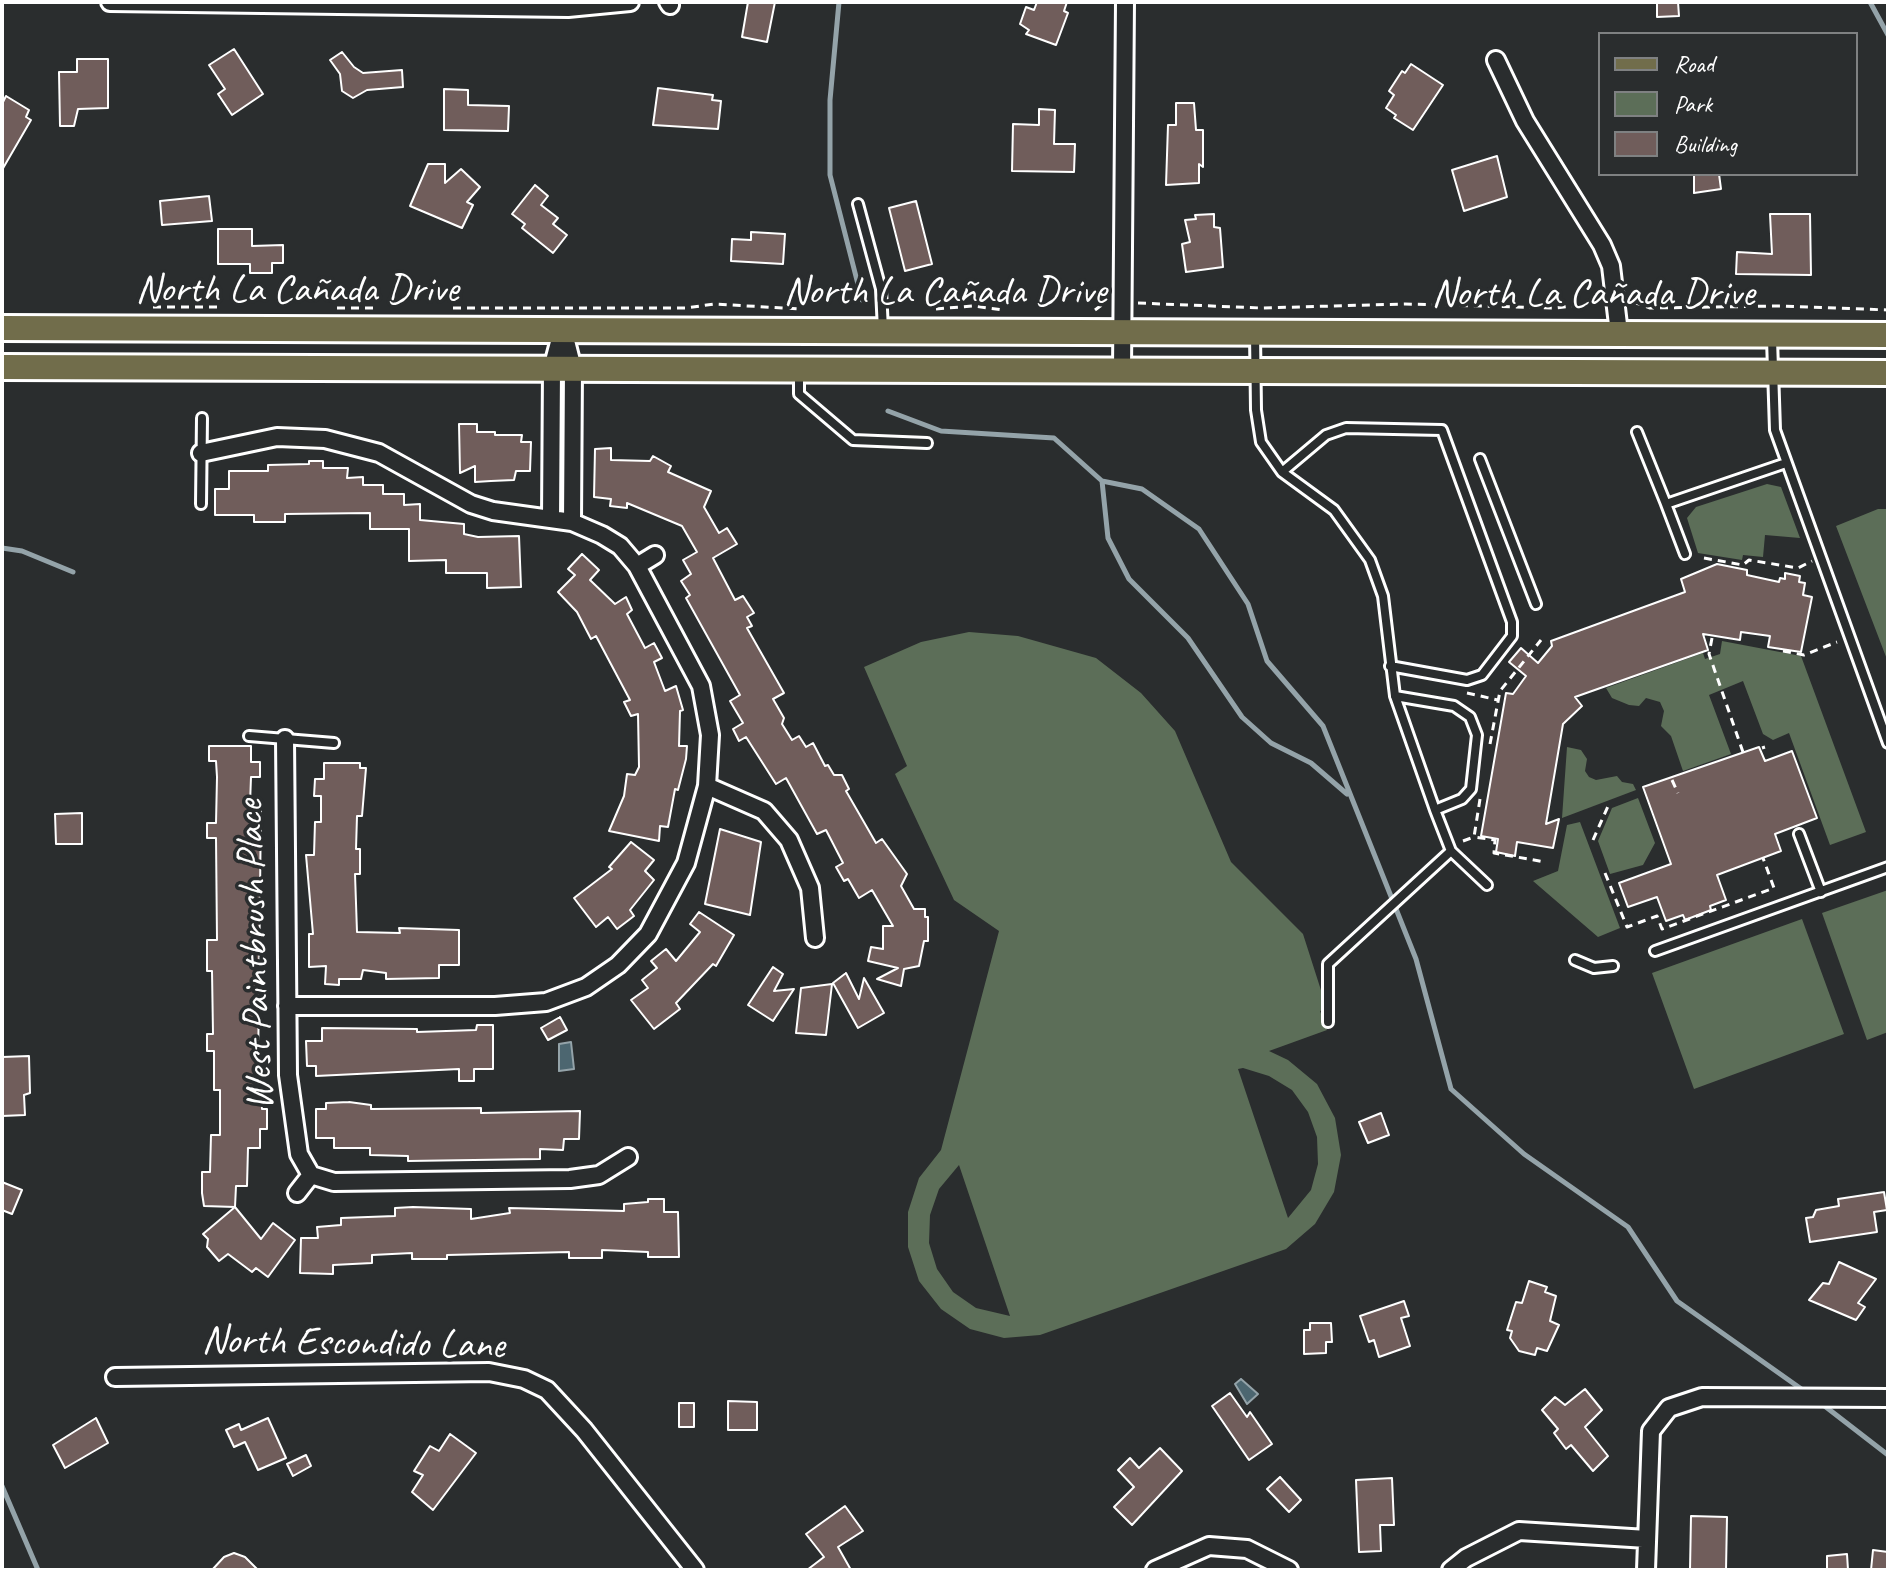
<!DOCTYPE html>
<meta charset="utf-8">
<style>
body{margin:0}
#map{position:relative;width:1890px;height:1572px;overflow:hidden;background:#2a2d2e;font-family:Caveat,sans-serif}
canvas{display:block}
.frame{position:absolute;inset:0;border:4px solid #fff;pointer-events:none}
.legend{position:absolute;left:1598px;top:32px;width:260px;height:144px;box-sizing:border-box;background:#2a2d2e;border:2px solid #7f8182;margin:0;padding:10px 14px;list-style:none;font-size:24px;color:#fff}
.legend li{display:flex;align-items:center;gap:16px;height:40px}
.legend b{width:40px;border:2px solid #7f8182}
</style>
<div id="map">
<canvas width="1890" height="1572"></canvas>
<div class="frame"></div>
<ul class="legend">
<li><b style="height:10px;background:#716d4b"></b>Road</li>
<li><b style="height:22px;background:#5c6e58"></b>Park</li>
<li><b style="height:22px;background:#705d5b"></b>Building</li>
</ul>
</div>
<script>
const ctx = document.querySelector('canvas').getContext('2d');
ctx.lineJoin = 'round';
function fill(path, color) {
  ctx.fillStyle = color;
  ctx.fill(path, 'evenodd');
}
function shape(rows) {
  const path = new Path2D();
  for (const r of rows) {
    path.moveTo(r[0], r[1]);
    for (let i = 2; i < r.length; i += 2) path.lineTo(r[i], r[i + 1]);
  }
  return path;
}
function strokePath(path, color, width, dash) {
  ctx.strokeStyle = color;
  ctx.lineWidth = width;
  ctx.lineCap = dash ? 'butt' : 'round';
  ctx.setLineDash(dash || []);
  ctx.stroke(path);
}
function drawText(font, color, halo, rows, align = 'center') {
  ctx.font = font + ' Caveat,sans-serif';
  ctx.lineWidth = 7;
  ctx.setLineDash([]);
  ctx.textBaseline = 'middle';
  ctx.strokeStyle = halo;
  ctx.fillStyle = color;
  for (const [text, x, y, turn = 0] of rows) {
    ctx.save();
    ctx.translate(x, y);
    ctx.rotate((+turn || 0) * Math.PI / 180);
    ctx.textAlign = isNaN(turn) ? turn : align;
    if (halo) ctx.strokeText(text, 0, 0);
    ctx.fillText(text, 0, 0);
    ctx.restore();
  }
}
fill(shape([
 [1767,484,1781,487,1800,538,1765,535,1763,557,1743,555,1742,560,1698,553,1687,518,1696,507],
 [1878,509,1888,509,1888,662,1836,526],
 [969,632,1018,636,1096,658,1141,693,1175,731,1231,862,1303,934,1327,1009,1320,1011,1327,1030,1269,1051,1288,1060,1317,1084,1335,1118,1341,1155,1334,1192,1315,1224,1286,1249,1040,1335,1004,1338,970,1329,941,1309,919,1281,908,1247,908,1212,919,1178,941,1150,999,931,954,900,895,774,907,766,864,667,921,642],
 [1243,1068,1269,1076,1292,1090,1308,1112,1317,1137,1318,1164,1311,1190,1288,1218,1238,1069],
 [959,1165,1010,1316,976,1308,953,1292,937,1269,929,1243,930,1215,939,1189],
 [1722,641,1801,656,1866,832,1830,845,1789,733,1773,740,1763,734,1743,681,1709,695,1731,754,1683,771,1671,736,1661,726,1664,711,1660,702,1646,698,1639,706,1629,705,1612,698,1606,688,1703,653,1705,659,1720,654],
 [1567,747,1581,750,1587,759,1585,771,1589,777,1596,780,1617,776,1622,782,1633,784,1636,790,1562,818],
 [1638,798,1655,843,1643,865,1610,874,1598,841,1612,808],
 [1580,822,1620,928,1598,937,1533,881,1558,871,1567,825],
 [1888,890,1888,1032,1867,1040,1822,913],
 [1802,919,1844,1034,1694,1089,1652,973]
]), '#5c6e58');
const water = shape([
 [571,1042,574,1069,559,1071,559,1044,571,1042],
 [1241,1379,1258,1394,1247,1404,1235,1384,1241,1379]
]);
fill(water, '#4c6670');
strokePath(water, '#94a3a9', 2);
strokePath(shape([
 [839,2,830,100,830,175,862,300],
 [1870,2,1888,35],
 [888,411,941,431,1054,438,1102,481,1142,489,1199,529,1248,604,1267,661,1323,726,1416,959,1451,1089,1524,1154,1628,1227,1677,1301,1807,1393],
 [1102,481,1108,538,1129,579,1188,638,1242,717,1271,743,1311,763,1347,794],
 [2,548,22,551,73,572],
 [1822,1404,1888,1455],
 [2,1486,38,1570]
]), '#94a3a9', 5);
const building = shape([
 [748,2,775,2,767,42,742,37,748,2],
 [1037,2,1067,2,1064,11,1068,13,1056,45,1026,34,1029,30,1020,24,1026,7,1034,10,1037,2],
 [1657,2,1678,2,1679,16,1657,17,1657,2],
 [234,49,263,94,232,115,218,94,225,89,209,65,234,49],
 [342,52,354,67,363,73,402,70,403,87,367,90,353,98,342,91,340,74,330,60,342,52],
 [77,59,108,59,108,108,78,109,74,126,60,126,59,72,77,72,77,59],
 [1411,64,1443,85,1413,130,1394,118,1396,115,1386,108,1394,95,1389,91,1402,71,1405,73,1411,64],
 [658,88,713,95,712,100,721,101,718,129,653,125,658,88],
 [444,89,468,90,468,105,509,106,508,131,444,130,444,89],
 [6,96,29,110,26,117,31,120,2,170,2,104,6,96],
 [1176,103,1194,103,1196,130,1203,130,1203,167,1199,164,1199,183,1166,185,1168,125,1176,125,1176,103],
 [1039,109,1055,110,1054,144,1075,144,1074,172,1012,171,1013,124,1039,125,1039,109],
 [1497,156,1507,197,1464,211,1452,170,1497,156],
 [428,164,445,164,445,183,461,169,480,187,467,202,473,205,462,228,410,206,428,164],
 [1694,174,1719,174,1721,189,1694,193,1694,174],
 [535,185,548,196,541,205,558,218,553,224,567,235,553,253,522,228,525,224,512,214,535,185],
 [209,196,212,221,162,225,160,201,209,196],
 [916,201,932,264,905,271,889,208,916,201],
 [1214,214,1214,227,1220,228,1223,267,1186,272,1182,244,1190,242,1185,220,1196,219,1195,215,1214,214],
 [1770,214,1810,214,1811,275,1736,274,1737,252,1772,254,1770,214],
 [218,229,252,229,252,246,283,245,283,263,272,263,272,273,250,273,250,264,218,264,218,229],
 [751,232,785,234,783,264,731,261,732,239,751,240,751,232],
 [459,424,477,424,477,432,495,432,495,435,522,435,521,442,531,442,530,471,516,471,514,480,491,481,475,482,475,466,460,473,459,424],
 [611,448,611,460,650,461,653,456,671,466,668,472,711,491,704,507,719,533,727,528,737,544,713,558,735,600,743,596,754,613,747,617,752,626,747,628,784,693,773,699,784,718,782,724,792,740,799,736,806,747,813,743,825,766,828,765,834,775,842,775,849,789,846,791,876,843,882,839,907,874,901,886,914,909,925,909,925,917,928,917,928,941,924,941,919,966,904,969,901,986,877,979,898,968,868,961,871,947,883,949,883,926,893,926,872,890,859,898,848,879,844,881,836,867,843,863,826,830,817,834,786,778,776,784,746,737,739,741,733,729,743,723,730,701,740,695,686,598,690,595,681,581,691,574,683,560,697,552,682,526,627,503,627,508,610,506,611,499,594,497,595,449,611,448],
 [309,461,323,461,323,468,348,468,347,478,363,477,363,485,383,485,383,494,404,494,404,505,420,504,420,520,464,524,464,534,478,537,519,536,521,587,487,588,487,573,446,573,446,560,409,561,409,529,370,529,370,513,285,514,285,522,254,522,254,515,215,515,215,489,229,489,229,471,268,471,268,465,309,464,309,461],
 [582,554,599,570,590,580,615,604,626,597,632,610,627,614,645,648,654,643,662,658,654,662,665,691,676,686,683,710,680,711,679,746,687,746,686,759,678,790,675,789,668,827,660,826,659,841,609,831,624,796,627,774,635,775,639,767,638,714,631,716,624,702,630,700,596,636,591,639,577,612,558,592,575,575,568,569,582,554],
 [1717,564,1747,570,1747,575,1779,582,1780,578,1785,579,1785,573,1800,576,1799,582,1805,583,1803,595,1812,597,1801,652,1768,647,1770,636,1741,632,1740,640,1703,634,1708,650,1575,697,1582,706,1563,724,1546,824,1559,819,1553,848,1517,842,1515,856,1496,852,1498,839,1481,836,1506,693,1513,694,1526,676,1509,662,1521,648,1538,663,1552,646,1551,641,1685,592,1681,579,1717,564],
 [209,746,251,746,251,762,260,762,260,777,251,777,250,804,261,804,258,1073,261,1073,262,1109,267,1109,267,1129,260,1129,260,1148,248,1148,247,1186,236,1186,235,1207,261,1239,273,1223,295,1240,268,1277,256,1268,252,1272,228,1254,219,1261,207,1247,208,1239,203,1234,235,1207,204,1206,202,1193,202,1172,210,1172,211,1135,220,1135,220,1090,214,1090,214,1051,207,1051,207,1034,213,1034,212,971,207,971,207,940,217,940,216,838,207,838,207,823,216,823,217,777,216,761,209,761,209,746],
 [1759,747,1765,761,1792,751,1817,818,1775,834,1781,851,1717,875,1726,900,1710,906,1711,910,1685,920,1683,915,1666,921,1657,897,1628,907,1619,883,1671,864,1643,787,1759,747],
 [324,763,360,763,360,768,366,768,362,816,357,816,356,849,360,849,360,874,355,874,357,932,400,933,399,928,459,930,459,965,439,965,439,978,386,979,386,973,363,970,361,979,339,979,339,985,325,984,326,966,309,967,309,934,313,934,306,855,314,855,315,822,321,822,321,796,314,796,315,779,324,779,324,763],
 [82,813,82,844,56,844,55,814,82,813],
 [720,829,761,842,750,915,705,904,720,829],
 [631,842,654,860,645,871,654,880,630,910,634,916,617,929,608,917,596,927,574,898,612,869,609,867,631,842],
 [699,912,734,935,716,966,713,964,676,1003,680,1009,654,1029,631,1000,648,988,642,980,657,968,651,961,666,949,676,961,700,932,690,924,699,912],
 [773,967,783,974,774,991,794,989,773,1021,748,1005,773,967],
 [846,973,859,999,864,978,884,1013,858,1028,833,983,846,973],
 [832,984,826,1035,796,1033,801,988,832,984],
 [560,1017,567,1030,548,1040,541,1028,560,1017],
 [477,1025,493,1025,493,1069,474,1069,474,1081,459,1081,459,1069,316,1076,316,1066,307,1066,306,1041,322,1041,322,1028,417,1029,417,1032,476,1030,477,1025],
 [29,1056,30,1093,24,1095,25,1115,2,1116,2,1057,29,1056],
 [349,1102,371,1105,371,1109,481,1108,481,1113,580,1111,579,1139,564,1139,563,1150,540,1149,540,1159,408,1161,408,1156,370,1155,370,1148,334,1148,334,1138,316,1138,316,1109,326,1109,326,1103,349,1102],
 [1381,1113,1389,1135,1368,1143,1359,1122,1381,1113],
 [2,1182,22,1190,12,1214,2,1210,2,1182],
 [1884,1192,1887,1210,1874,1212,1877,1232,1810,1242,1806,1218,1813,1217,1816,1210,1839,1206,1838,1199,1884,1192],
 [648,1199,664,1199,664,1212,678,1212,679,1257,648,1257,648,1252,602,1250,602,1258,569,1258,569,1252,447,1255,447,1259,412,1259,412,1253,372,1255,372,1263,333,1265,333,1274,300,1273,301,1238,318,1238,317,1227,341,1225,341,1218,395,1216,395,1208,413,1207,471,1209,471,1219,510,1213,509,1208,624,1211,624,1204,648,1202,648,1199],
 [1839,1262,1876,1279,1858,1303,1865,1307,1856,1320,1809,1300,1823,1283,1829,1284,1839,1262],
 [1529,1281,1547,1287,1545,1292,1556,1296,1550,1321,1559,1325,1547,1351,1537,1348,1535,1355,1519,1351,1510,1338,1512,1331,1507,1330,1516,1302,1522,1303,1529,1281],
 [1404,1301,1409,1316,1401,1318,1410,1346,1379,1357,1374,1340,1369,1342,1360,1316,1404,1301],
 [1310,1323,1331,1323,1332,1342,1326,1342,1326,1353,1304,1354,1304,1330,1310,1330,1310,1323],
 [1585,1389,1602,1410,1585,1427,1608,1456,1593,1471,1571,1445,1566,1449,1554,1433,1558,1429,1542,1410,1555,1397,1565,1405,1585,1389],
 [1230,1393,1247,1417,1250,1412,1272,1444,1249,1460,1212,1406,1230,1393],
 [728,1401,757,1402,757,1430,728,1430,728,1401],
 [679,1403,694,1403,694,1427,679,1427,679,1403],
 [96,1418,108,1443,65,1468,53,1445,96,1418],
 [268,1418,286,1458,258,1470,245,1442,234,1447,226,1430,239,1424,241,1430,268,1418],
 [450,1434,476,1453,433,1510,412,1492,423,1475,414,1471,430,1446,439,1451,450,1434],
 [1160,1448,1182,1471,1132,1525,1114,1507,1134,1487,1118,1470,1130,1458,1139,1468,1160,1448],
 [306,1455,311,1466,293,1476,287,1464,306,1455],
 [1280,1477,1301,1500,1289,1512,1267,1489,1280,1477],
 [1392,1478,1394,1525,1380,1525,1381,1551,1359,1552,1356,1480,1392,1478],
 [845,1506,863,1531,838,1547,851,1570,807,1570,824,1557,806,1534,845,1506],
 [1691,1516,1727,1517,1726,1570,1690,1570,1691,1516],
 [1873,1550,1888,1552,1888,1570,1871,1570,1873,1550],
 [234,1553,245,1557,258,1570,212,1570,224,1557,234,1553],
 [1847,1554,1848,1570,1827,1570,1827,1556,1847,1554]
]);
fill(building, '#705d5b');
strokePath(building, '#fff', 2);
const service = shape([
 [858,204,881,289,883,330],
 [1255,334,1256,410,1261,442,1282,472,1334,510,1370,560,1383,596,1395,696,1435,810,1451,851,1487,885],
 [1772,339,1775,430,1888,743],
 [799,374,799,394,853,440,927,443],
 [1637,432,1666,504,1786,463],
 [1480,459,1536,604],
 [1282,472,1326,435,1346,428,1442,430,1512,622,1512,636,1482,675,1467,680,1390,666],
 [201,504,202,418],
 [1666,504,1685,554],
 [1395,696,1454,706,1470,717,1477,735,1471,789,1462,799,1435,810],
 [249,736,334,743],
 [1799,834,1821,892],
 [1655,951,1888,867],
 [1575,960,1594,968,1613,966],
 [1328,1022,1328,964,1451,851]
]);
const minor = shape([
 [110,2,568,8,630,2],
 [668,2,670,5],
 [1496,60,1525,121,1602,245,1611,266,1619,333],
 [563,329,573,369,572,522],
 [1122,370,1125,2],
 [201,453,277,437,325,439,379,453,471,504,493,511,572,522,602,535,620,546,637,566,701,686,710,735,707,786,686,863,648,934,618,965,586,987,546,1002,495,1006,287,1006],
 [551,518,552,369,562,331],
 [637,566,655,555],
 [285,739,288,1075,299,1154,311,1175,334,1182,570,1179,599,1175,628,1157],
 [707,786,764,811,789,840,810,888,815,938],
 [297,1193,311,1175],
 [115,1377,489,1372,524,1379,547,1390,584,1430,695,1570],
 [1155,1570,1209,1546,1247,1549,1289,1570],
 [1451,1570,1466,1558,1519,1531,1647,1539],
 [1646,1570,1651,1431,1669,1408,1702,1397,1888,1398]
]);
const primary = shape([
 [2,328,1888,335],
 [2,367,1888,373]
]);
strokePath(service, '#fff', 14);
strokePath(minor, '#fff', 22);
strokePath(primary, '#fff', 30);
strokePath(shape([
 [1633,302,1650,308,1780,306,1888,310],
 [1138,303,1261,308,1405,304,1556,308,1598,303],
 [153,307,222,307],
 [337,308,373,308],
 [453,308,686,308,714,304,800,309],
 [936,309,973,306,1004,310],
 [1095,310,1107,301],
 [1704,558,1743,565,1749,560,1798,568,1812,561],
 [1712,638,1709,654,1744,755],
 [1783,651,1804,655,1837,642],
 [1467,693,1498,700],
 [1490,744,1500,691,1541,640],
 [1762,748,1765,747],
 [1672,780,1678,793],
 [1480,799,1474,837,1495,840,1494,853,1545,862],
 [1593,840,1609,804],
 [1463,841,1474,837],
 [1605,873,1627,927,1657,916,1662,929,1774,888,1763,858]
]), '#fff', 3, [8, 6]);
strokePath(service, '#2a2d2e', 8);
strokePath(minor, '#2a2d2e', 16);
strokePath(primary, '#716d4b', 24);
drawText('40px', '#fff', '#2a2d2e', [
 ["North La Cañada Drive",297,291],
 ["North La Cañada Drive",945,293],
 ["North La Cañada Drive",1593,295],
 ["West Paintbrush Place",256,955,-92],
 ["North Escondido Lane",353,1344,1]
]);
</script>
